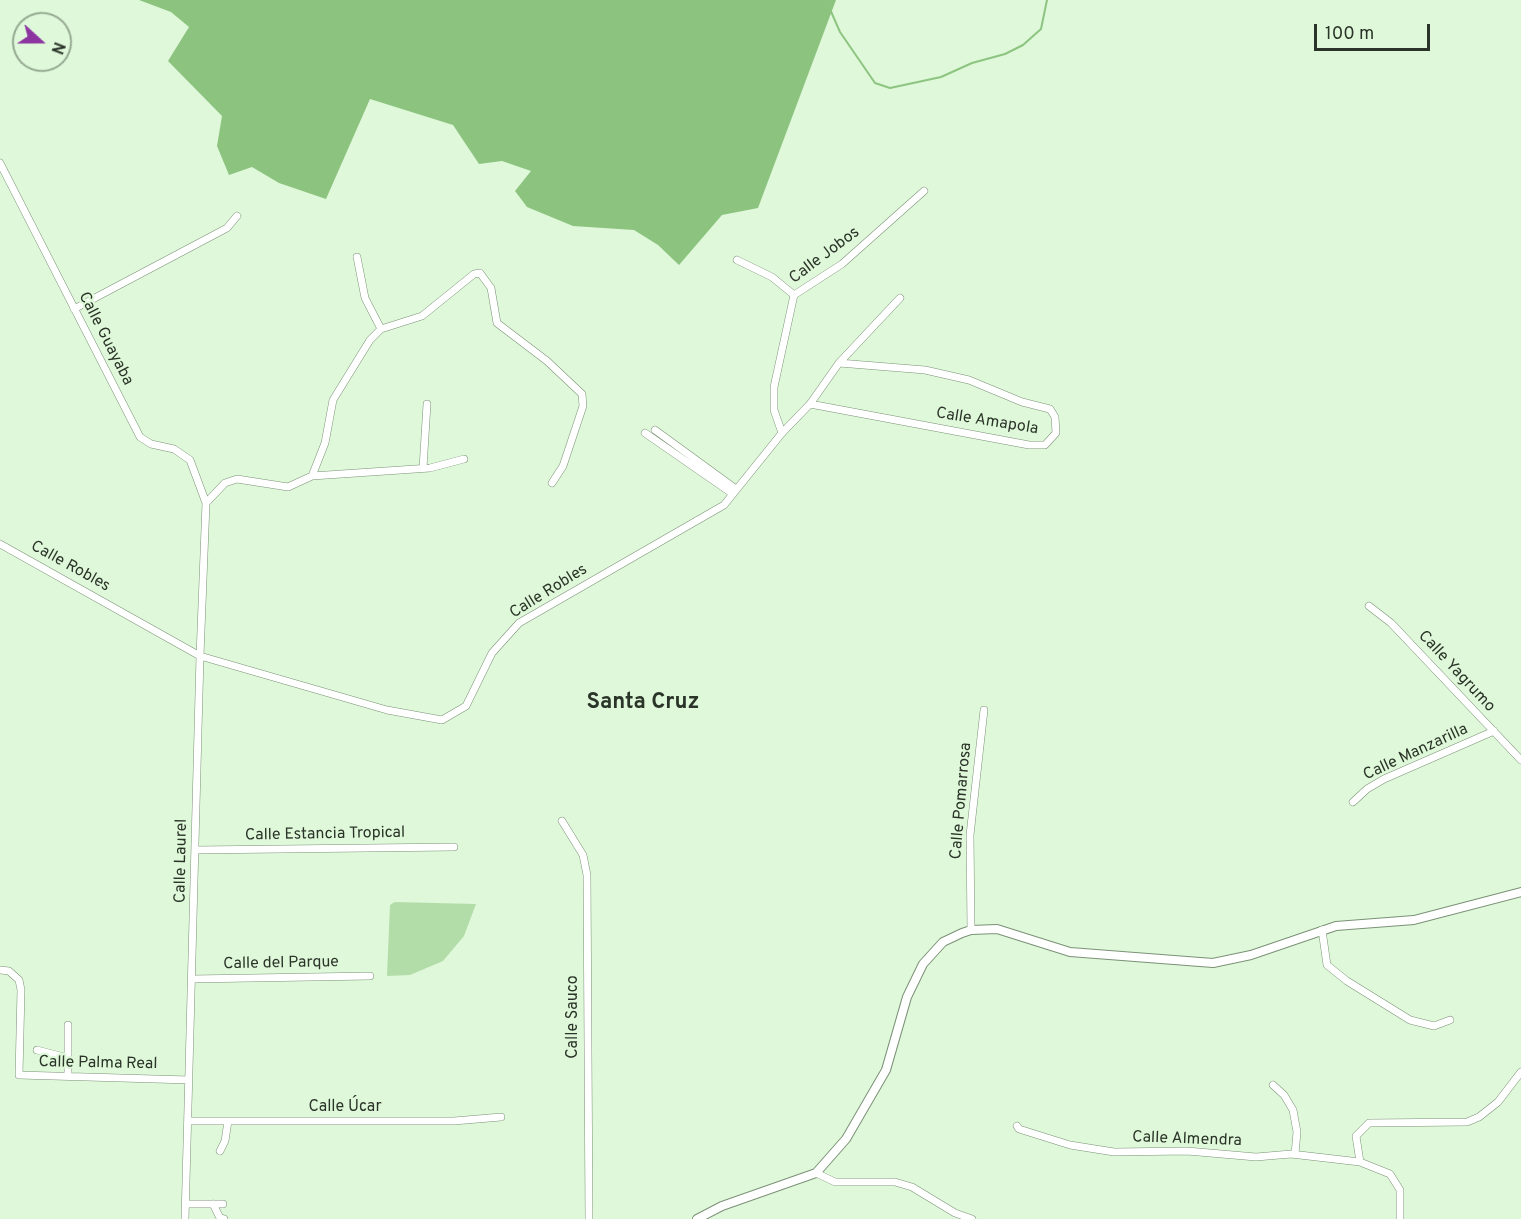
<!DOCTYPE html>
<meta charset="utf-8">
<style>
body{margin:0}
#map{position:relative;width:1521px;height:1219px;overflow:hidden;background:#dff8da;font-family:Overpass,sans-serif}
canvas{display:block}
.north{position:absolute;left:12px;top:12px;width:60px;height:60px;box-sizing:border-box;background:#dff8da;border:2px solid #97aa93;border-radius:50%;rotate:111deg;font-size:16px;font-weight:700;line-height:24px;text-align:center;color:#2b3428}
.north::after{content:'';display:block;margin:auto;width:21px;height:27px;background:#8c34a0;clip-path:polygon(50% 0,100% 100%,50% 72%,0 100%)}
.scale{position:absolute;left:1314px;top:24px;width:116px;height:27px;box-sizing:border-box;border:3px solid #2b3428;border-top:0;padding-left:8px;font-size:18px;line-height:21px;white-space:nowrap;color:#2b3428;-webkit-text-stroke:4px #dff8da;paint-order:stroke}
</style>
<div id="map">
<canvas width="1521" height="1219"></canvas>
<div class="north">N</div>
<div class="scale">100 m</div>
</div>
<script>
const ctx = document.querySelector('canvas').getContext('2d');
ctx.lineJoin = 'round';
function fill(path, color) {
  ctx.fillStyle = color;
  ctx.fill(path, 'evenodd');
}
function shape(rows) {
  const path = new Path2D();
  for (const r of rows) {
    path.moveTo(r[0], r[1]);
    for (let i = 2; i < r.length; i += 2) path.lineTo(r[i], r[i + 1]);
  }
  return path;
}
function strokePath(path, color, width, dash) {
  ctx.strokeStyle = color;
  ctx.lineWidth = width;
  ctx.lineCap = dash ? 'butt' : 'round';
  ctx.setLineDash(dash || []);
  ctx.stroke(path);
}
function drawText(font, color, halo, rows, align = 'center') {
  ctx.font = font + ' Overpass,sans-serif';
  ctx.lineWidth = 4.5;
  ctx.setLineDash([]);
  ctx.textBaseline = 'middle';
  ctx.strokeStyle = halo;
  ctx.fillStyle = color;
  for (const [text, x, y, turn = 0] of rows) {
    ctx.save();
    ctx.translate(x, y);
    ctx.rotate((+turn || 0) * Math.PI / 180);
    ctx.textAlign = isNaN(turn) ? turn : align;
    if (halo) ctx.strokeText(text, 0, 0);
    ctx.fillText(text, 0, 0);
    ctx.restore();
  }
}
fill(shape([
 [393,903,395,902,476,904,464,936,443,961,410,975,387,976,390,905]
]), '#b3dda8');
fill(shape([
 [139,0,836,0,758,208,722,215,679,265,658,245,634,230,573,226,527,207,515,191,531,171,502,161,479,164,453,125,370,99,326,199,279,183,252,167,229,175,217,146,222,116,168,61,189,27,171,12]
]), '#8cc37f');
strokePath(shape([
 [826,0,840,32,875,83,890,88,941,77,972,63,1005,54,1023,45,1041,29,1047,0]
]), '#8dc480', 2);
const minor = shape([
 [0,163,140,437,151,444,174,449,190,460,206,503,200,656,185,1219],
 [357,257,365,298,381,329],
 [737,260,772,277,794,295],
 [74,309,227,228,237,216],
 [810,404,1029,445,1045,445,1056,433,1055,417,1050,409,1022,402,969,380,925,370,839,363],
 [655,430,736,489],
 [645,433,733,494],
 [782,433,774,410,774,387,794,295,842,264,924,191],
 [423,468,427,404],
 [312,476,430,468,464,459],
 [206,503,225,483,237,479,288,487,312,476,325,443,333,400,370,340,381,329,422,316,474,274,480,273,491,288,497,323,547,361,582,394,583,406,563,466,552,483],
 [0,544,200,656,387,710,442,720,466,706,492,653,519,623,724,505,782,433,810,404,839,363,900,298],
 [1369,606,1391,623,1521,760],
 [1353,802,1367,789,1384,779,1494,731],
 [562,821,583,855,587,875,589,1219],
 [196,850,454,847],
 [971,930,970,835,984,710],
 [1322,930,1327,965,1347,981,1410,1020,1434,1026,1450,1020],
 [0,970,9,971,19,980,21,990,19,1075,189,1080],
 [192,979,370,976],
 [37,1050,68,1058],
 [68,1077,68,1025],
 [1273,1085,1284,1095,1293,1110,1297,1132,1295,1154],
 [189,1121,454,1121,501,1117],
 [1017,1126,1019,1129,1070,1145,1114,1152,1187,1151,1256,1157,1291,1154,1360,1162,1390,1174,1400,1190,1400,1219],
 [220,1151,225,1141,228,1121],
 [1360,1162,1356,1136,1369,1123,1467,1122,1479,1117,1498,1102,1521,1072],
 [816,1173,835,1182,895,1182,912,1187,955,1213,972,1219],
 [186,1204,223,1204],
 [213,1204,220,1218,224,1219]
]);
const tertiary = shape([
 [697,1219,722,1206,816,1173,846,1139,886,1070,907,997,923,964,943,942,962,933,971,930,997,929,1070,952,1213,963,1251,955,1336,926,1414,920,1521,892]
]);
strokePath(minor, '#7b9176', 8);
strokePath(tertiary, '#7b9176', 10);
strokePath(minor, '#fff', 7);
strokePath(tertiary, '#fff', 8);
drawText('16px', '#2b3428', '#dff8da', [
 ["Calle Jobos",825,256,-37],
 ["Calle Guayaba",105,339,63],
 ["Calle Amapola",987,422,9],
 ["Calle Robles",70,567,29],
 ["Calle Robles",549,592,-32],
 ["Calle Yagrumo",1456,672,47],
 ["Calle Manzarilla",1416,753,-25],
 ["Calle Pomarrosa",962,801,-85],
 ["Calle Estancia Tropical",325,835,-1],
 ["Calle Laurel",182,861,-89],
 ["Calle del Parque",281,964,-1],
 ["Calle Sauco",574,1017,-90],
 ["Calle Palma Real",98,1064,1],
 ["Calle Úcar",345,1108],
 ["Calle Almendra",1187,1140,2]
]);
drawText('bold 22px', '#2b3428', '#dff8da', [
 ["Santa Cruz",643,704]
]);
</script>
